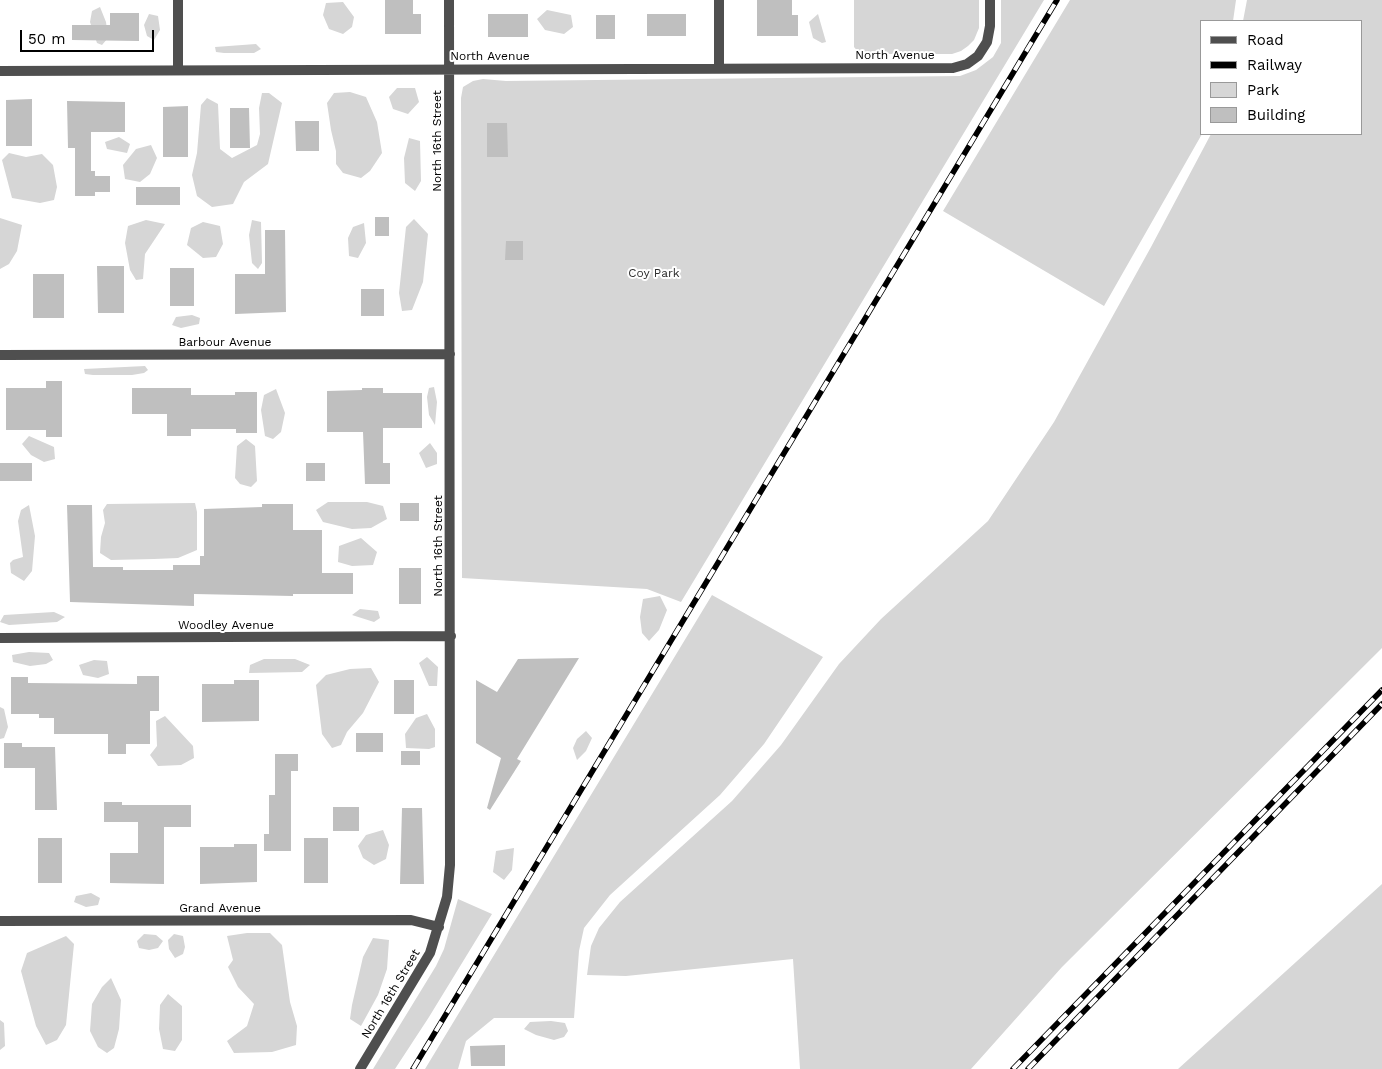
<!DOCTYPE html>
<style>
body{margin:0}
#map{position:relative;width:1382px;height:1069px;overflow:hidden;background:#fff;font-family:"Work Sans",sans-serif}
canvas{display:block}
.legend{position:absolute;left:1200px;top:20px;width:162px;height:115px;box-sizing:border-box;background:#fff;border:1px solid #999;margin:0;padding:6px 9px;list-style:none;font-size:15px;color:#000}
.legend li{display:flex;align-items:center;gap:10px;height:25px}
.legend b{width:25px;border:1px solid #999}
.scale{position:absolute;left:20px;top:30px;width:134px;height:22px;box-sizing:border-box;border:2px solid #000;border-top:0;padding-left:6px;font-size:15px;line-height:18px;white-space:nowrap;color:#000;-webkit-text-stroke:4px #fff;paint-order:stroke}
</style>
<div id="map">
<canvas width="1382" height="1069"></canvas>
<ul class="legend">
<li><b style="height:6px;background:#4f4f4f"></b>Road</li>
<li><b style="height:6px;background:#000"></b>Railway</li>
<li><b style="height:14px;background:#d6d6d6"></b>Park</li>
<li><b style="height:14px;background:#bfbfbf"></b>Building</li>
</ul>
<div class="scale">50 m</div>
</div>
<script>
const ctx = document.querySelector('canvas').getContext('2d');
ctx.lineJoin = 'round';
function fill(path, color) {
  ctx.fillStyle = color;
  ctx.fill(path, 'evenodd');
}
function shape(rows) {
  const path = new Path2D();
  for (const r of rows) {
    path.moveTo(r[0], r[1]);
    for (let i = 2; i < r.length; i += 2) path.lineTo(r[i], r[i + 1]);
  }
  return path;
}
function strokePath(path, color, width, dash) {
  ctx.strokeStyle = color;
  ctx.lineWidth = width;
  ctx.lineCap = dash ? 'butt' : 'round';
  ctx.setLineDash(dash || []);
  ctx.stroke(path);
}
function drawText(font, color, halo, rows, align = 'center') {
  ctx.font = font + ' "Work Sans",sans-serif';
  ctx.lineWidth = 4;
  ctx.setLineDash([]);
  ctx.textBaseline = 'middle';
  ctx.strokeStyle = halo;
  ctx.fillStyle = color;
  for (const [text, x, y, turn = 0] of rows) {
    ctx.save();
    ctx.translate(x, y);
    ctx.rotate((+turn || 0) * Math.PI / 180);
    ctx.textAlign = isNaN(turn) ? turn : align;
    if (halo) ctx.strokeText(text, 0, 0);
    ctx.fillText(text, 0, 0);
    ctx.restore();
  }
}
fill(shape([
 [854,0,979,0,979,28,974,40,968,46,961,51,952,54,860,54,854,47],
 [1001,0,1044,0,681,602,647,589,462,578,461,98,463,87,473,81,483,79,506,81,960,76,976,70,993,57,1001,43],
 [1070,0,1236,0,1233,21,1201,21,1202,134,1104,306,943,211],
 [1247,0,1382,0,1382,648,1062,967,971,1069,800,1069,793,959,626,976,587,975,591,946,599,928,620,902,732,801,781,745,839,664,881,619,988,521,1054,422,1151,247,1211,134,1361,134,1361,21,1243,21],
 [343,2,354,17,352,27,343,34,329,29,323,15,326,3],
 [100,7,106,22,108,38,102,45,97,43,90,22,92,11],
 [547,10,571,15,573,27,564,34,545,30,537,19],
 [149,14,158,16,160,30,154,40,147,36,144,25],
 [818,14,826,42,822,43,813,38,809,22],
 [256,44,261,49,254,53,224,53,216,52,215,47],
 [397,88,415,88,419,102,408,114,393,109,389,97],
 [350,92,366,97,377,122,382,153,370,171,361,178,343,173,336,164,336,151,331,130,327,103,334,93],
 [262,93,269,93,282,103,268,164,244,182,233,204,212,207,197,196,192,175,197,153,201,105,207,98,218,104,220,149,232,158,257,145,260,134,259,108],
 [119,137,130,144,127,153,107,149,105,142],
 [409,138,420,141,421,181,415,191,405,183,404,158],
 [151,145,157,158,150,174,140,182,125,179,123,165,136,149],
 [9,153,26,157,42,154,53,165,57,187,54,200,40,203,12,198,2,160],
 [0,218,22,225,17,251,9,264,0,269],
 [414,219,428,234,423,282,412,310,402,311,399,293,406,227],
 [146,220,165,224,145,254,143,279,136,280,130,270,125,243,128,226],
 [252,220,261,222,262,263,258,269,252,263,249,235],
 [203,222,220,226,223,244,216,257,203,258,187,245,191,228],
 [364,223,366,243,358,258,349,256,348,238,353,227],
 [192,315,200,318,199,324,181,328,172,325,176,317],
 [145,366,148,370,144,373,132,375,93,375,85,374,84,369],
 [434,387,437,402,435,425,429,415,427,397,429,388],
 [276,389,285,413,281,432,273,439,265,436,261,410,264,395],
 [29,436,54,447,55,459,44,462,31,455,22,444],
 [246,439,255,446,257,481,251,487,240,484,235,478,237,446],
 [430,443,437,453,437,464,426,468,419,453],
 [328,502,367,502,383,506,387,519,371,528,352,529,323,522,316,510],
 [195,503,197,512,197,550,178,558,154,559,111,560,100,553,101,537,105,523,103,510,107,504],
 [29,505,35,536,32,571,24,581,11,573,10,563,13,560,23,557,18,521,21,510],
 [361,538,377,552,373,565,352,566,338,562,339,546],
 [712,595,823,657,764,744,720,795,610,895,584,928,579,951,574,1018,494,1018,466,1041,458,1069,425,1069],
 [660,596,667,610,659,630,649,641,642,633,640,617,643,599],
 [360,609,378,611,380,618,374,622,352,615],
 [54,612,65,617,57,622,9,625,0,622,4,615],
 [29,652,49,653,53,660,46,664,30,666,13,662,12,655],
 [427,657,438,667,437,686,429,686,419,663],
 [264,659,295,659,310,665,302,672,249,673,250,665],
 [94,660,107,661,109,674,98,678,83,675,79,665],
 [371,668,379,682,363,713,347,732,341,745,332,748,322,734,316,685,326,675,350,669],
 [0,707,4,709,8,727,4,738,0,739],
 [427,714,435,729,435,747,429,749,406,748,405,734,416,718],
 [165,716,193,746,194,758,181,765,158,766,150,755,157,746,156,721],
 [586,731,592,738,586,751,577,760,573,748,577,739],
 [383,830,389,845,386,859,374,865,363,858,358,846,366,835],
 [514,848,512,870,504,880,493,872,496,851],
 [1382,884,1382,1069,1178,1069],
 [91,893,100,898,98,905,86,907,74,902,76,896],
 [458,899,492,914,429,1017,395,1069,373,1069,436,966,444,949],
 [247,933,270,933,282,945,290,1002,297,1026,296,1045,272,1052,234,1053,227,1041,247,1026,254,1004,238,987,228,967,233,960,227,936],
 [144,934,156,935,163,941,158,948,149,950,139,948,137,941],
 [174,934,183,936,185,947,183,954,175,958,169,949,168,940],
 [66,936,74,944,66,1025,57,1040,46,1045,36,1026,21,971,27,953],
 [373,938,389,940,387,969,378,995,361,1026,350,1019,352,1005,363,957],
 [111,978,121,1000,119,1029,114,1048,107,1053,98,1047,90,1031,92,1004,102,987],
 [168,994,182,1006,182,1040,175,1051,163,1049,159,1029,160,1005],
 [0,1020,4,1023,5,1046,0,1050],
 [551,1021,565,1023,568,1031,564,1037,554,1040,536,1035,524,1029,530,1022]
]), '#d6d6d6');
fill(shape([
 [385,0,413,0,413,14,421,14,421,34,385,34],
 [757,0,792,0,792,15,798,15,798,36,757,36],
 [110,13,139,13,139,41,72,40,72,25,110,25],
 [488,14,528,14,528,37,488,37],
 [647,14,686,14,686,36,647,36],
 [596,15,615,15,615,39,596,39],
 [32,99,32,146,6,146,6,100],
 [67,101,125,102,125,132,91,132,91,171,95,171,95,176,110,176,110,192,95,192,95,196,75,196,75,148,68,148],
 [188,106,188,157,163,157,163,107],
 [230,108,249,108,250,148,230,148],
 [295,121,319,121,319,151,296,151],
 [487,123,507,123,508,157,487,157],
 [136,187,180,187,180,205,136,205],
 [375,217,389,217,389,236,375,236],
 [265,230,285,230,286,312,235,314,235,274,265,274],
 [506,241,523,241,523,260,505,260],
 [97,266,124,266,124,313,98,313],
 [170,268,194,268,194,306,170,306],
 [33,274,64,274,64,318,33,318],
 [361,289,384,289,384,316,361,316],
 [46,381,62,381,62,437,46,437,46,430,6,430,6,388,46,388],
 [132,388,191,388,191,395,235,395,235,392,257,392,257,433,236,433,236,429,191,429,191,436,167,436,167,414,132,414],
 [362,388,383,388,383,393,422,393,422,428,383,428,383,463,390,463,390,484,365,484,363,432,327,432,327,391,362,390],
 [0,463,32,463,32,481,0,481],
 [306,463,325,463,325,481,306,481],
 [400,503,419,503,419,521,400,521],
 [262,504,293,504,293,530,322,530,322,573,353,573,353,594,293,594,293,596,194,594,194,606,70,602,67,505,92,505,93,567,123,567,123,570,173,570,173,565,200,565,200,556,204,556,204,509,262,507],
 [399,568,421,568,421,604,399,604],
 [579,658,517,759,521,761,490,810,487,808,501,758,476,743,476,680,497,692,518,659],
 [137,676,159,676,159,711,150,711,150,744,126,744,126,754,108,754,108,734,54,734,54,718,39,718,39,714,11,714,11,677,28,677,28,683,137,684],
 [234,680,259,680,259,721,202,722,202,684,234,684],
 [394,680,414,680,414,714,394,714],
 [356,733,383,733,383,752,356,752],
 [4,743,22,743,22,747,55,747,57,810,35,810,35,768,4,768],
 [401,751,420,751,420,765,401,765],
 [275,754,298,754,298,771,291,771,291,851,264,851,264,834,269,834,269,795,275,795],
 [104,802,122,802,122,805,191,805,191,827,164,827,164,884,110,883,110,853,138,853,138,822,104,822],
 [333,807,359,807,359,831,333,831],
 [402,808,422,808,424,884,400,884],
 [38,838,62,838,62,883,38,883],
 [304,838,328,838,328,883,304,883],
 [234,844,257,844,257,882,200,884,200,847,234,847],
 [505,1045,505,1066,471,1066,470,1046]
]), '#bfbfbf');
strokePath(shape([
 [178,0,178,70],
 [719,0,719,68],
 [0,71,953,68,967,64,978,56,987,42,990,26,990,0],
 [0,355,450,354],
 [0,638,451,636],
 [0,921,411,920,439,927],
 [360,1069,430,953,447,897,450,865,449,0]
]), '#4f4f4f', 10);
const rail = shape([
 [413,1069,1057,0],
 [1013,1069,1382,690],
 [1028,1069,1382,704]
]);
strokePath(rail, '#000', 5.5);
strokePath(rail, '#fff', 4, [11]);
drawText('12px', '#000', '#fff', [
 ["North Avenue",895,55],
 ["North Avenue",490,56],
 ["North 16th Street",437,141,-90],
 ["Barbour Avenue",225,342],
 ["North 16th Street",438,546,-90],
 ["Woodley Avenue",226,625],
 ["Grand Avenue",220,908],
 ["North 16th Street",391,994,-59]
]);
drawText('12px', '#2d2d2d', '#fff', [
 ["Coy Park",654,273]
]);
</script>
